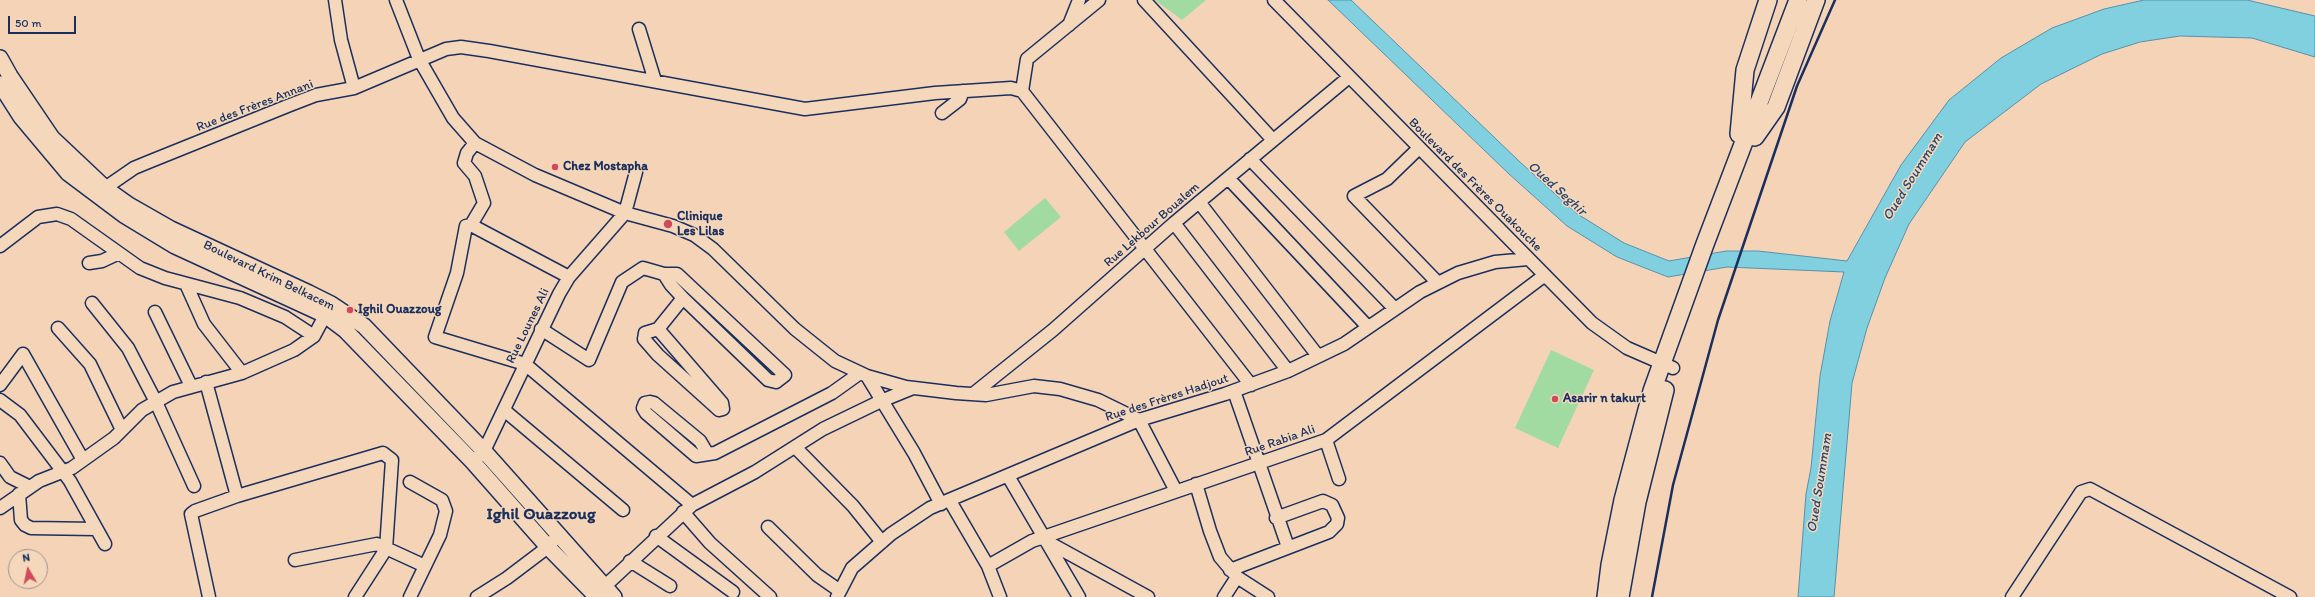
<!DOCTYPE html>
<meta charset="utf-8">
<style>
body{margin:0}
#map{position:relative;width:2315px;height:597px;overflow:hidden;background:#f5d3b7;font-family:Itim,sans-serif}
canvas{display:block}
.north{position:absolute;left:8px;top:549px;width:40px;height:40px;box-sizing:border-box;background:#f5d8bb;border:1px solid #9e9496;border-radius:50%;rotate:351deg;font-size:11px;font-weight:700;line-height:16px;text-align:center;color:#1b2f5e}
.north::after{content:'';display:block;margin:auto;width:14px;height:18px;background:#d1495b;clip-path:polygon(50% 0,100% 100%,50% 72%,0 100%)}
.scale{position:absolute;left:8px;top:16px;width:68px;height:18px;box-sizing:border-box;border:2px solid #1b2f5e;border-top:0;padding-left:5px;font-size:12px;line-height:14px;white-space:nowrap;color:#1b2f5e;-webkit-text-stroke:3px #f5d8bb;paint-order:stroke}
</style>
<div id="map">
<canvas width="2315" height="597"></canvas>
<div class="north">N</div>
<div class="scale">50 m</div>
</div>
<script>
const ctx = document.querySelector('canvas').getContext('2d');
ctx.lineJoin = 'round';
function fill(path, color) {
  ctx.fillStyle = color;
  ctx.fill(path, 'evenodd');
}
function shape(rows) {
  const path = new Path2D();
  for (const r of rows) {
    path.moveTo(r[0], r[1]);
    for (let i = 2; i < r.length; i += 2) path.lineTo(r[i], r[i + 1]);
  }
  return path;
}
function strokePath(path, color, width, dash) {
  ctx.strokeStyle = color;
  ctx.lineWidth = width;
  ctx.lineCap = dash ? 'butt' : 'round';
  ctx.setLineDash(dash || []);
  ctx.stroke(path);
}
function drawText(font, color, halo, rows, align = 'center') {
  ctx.font = font + ' Itim,sans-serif';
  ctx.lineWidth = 3;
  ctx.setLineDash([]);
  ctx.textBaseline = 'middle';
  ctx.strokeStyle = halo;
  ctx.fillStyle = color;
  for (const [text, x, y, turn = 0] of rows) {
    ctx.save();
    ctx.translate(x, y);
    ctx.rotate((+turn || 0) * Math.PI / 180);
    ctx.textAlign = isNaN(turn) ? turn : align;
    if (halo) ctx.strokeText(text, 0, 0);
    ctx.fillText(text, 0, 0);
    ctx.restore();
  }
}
fill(shape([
 [1155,0,1206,0,1182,20],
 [1045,198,1061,217,1019,251,1004,232],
 [1551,350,1594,370,1558,448,1515,428]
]), '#a2dba1');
const water = shape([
 [1328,0,1351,0,1520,162,1576,213,1624,243,1669,261,1726,251,1758,251,1847,261,1901,165,1949,100,2001,58,2052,28,2104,9,2144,0,2247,0,2315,16,2315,57,2252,38,2180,36,2140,42,2102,54,2041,84,1965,142,1909,224,1885,278,1867,328,1852,383,1834,597,1798,597,1806,494,1811,468,1820,376,1830,321,1844,272,1727,267,1668,277,1617,257,1567,226,1509,174,1328,0]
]);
fill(water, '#81d0df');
strokePath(water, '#5890ab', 1);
const minor = shape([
 [335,0,341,40,354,88],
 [396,0,419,59,453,118,475,143,535,175,625,213,673,226,694,235,713,249,795,329,835,361,867,376,906,387,956,393,986,395,1034,386,1060,389,1098,400,1139,420,1176,491],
 [1144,0,1273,140],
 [1274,0,1592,323,1627,348,1673,368],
 [1069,25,1079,0],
 [639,29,655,81],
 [1022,91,1027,59,1099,0],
 [942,113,960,99,963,91],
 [475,143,467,153,464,163,475,176,484,203,471,225,466,226,457,273,435,337,525,364,692,505],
 [1419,148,1387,179,1354,196,1438,283],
 [1250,159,1395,309],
 [1228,178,1368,327],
 [105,188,134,168,146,163,290,105,316,95,354,88,446,49,461,47,489,51,805,109,935,93,1011,88,1022,91,1251,385],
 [1199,202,1318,356],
 [1174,223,1288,371],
 [471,225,569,277],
 [0,246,38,217,57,214,71,219,140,268,165,278,240,298,285,317,314,336],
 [89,263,102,261,117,254],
 [186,284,204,324,242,373],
 [92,303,128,348,156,402,194,486],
 [155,312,191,386],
 [58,328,90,364,122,430],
 [541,329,589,360,622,282,643,268,664,274,677,274,785,375,776,382,768,380,683,298,671,285,664,274],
 [658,329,722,403,723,409,719,410,708,400,658,355,644,339,645,333,658,329,683,298],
 [867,376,914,453,941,504],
 [206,382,237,496],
 [0,385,23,354,83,460],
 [1234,391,1288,547],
 [973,394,1053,330,1174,223,1349,77],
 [0,400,20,415,70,481,105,544],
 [504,410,623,510],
 [1326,440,1339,479],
 [795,447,853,506,882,542],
 [707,453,700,441,654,403,650,402,645,403,643,408,646,413,696,456,715,453,832,393,860,373],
 [473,462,484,451,559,294,569,277,625,213,636,172],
 [0,463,10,477,30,487],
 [1008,476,1079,597],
 [410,482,442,500,446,511,440,535,410,597],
 [1196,484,1210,531,1220,557,1237,577,1268,597],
 [19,494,21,520,25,525,31,528,96,529],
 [950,501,988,566,1000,597],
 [0,508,39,481,72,468,114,438,142,410,173,392,242,373,294,350,314,336,329,308],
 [683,512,710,543,770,597],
 [768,527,817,575,840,591],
 [656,536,733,592],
 [1046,541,1148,597],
 [295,560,377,544,425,566],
 [630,561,670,586],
 [988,566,1032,541,1326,440,1545,275],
 [1230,570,1329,532,1337,524,1338,518,1332,505,1323,501,1276,518],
 [604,587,692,505,755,472,823,429,881,401,913,388],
 [209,597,191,514,195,511,237,496,383,453,392,460,386,549,355,597],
 [477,597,507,578,548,547,558,535],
 [837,597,852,568,891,534,930,508,1139,420,1225,394,1288,371,1344,344,1420,292,1458,273,1495,262,1528,259],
 [1224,597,1237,577],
 [2012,597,2081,492,2090,489,2290,597]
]);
const major = shape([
 [0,58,10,76,52,138,105,188,129,205,171,229,309,293,331,304,364,326,484,451,614,597],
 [0,84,21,117,68,173,124,215,175,246,325,315,345,330,473,462,548,547,597,597]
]);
const highway = shape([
 [1739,134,1745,70,1768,0],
 [1755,137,1776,107,1816,0],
 [1606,597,1610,565,1623,500,1652,391,1705,244,1798,0],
 [1620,597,1637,502,1665,390]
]);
strokePath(minor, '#1b2f5e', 15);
strokePath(major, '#1b2f5e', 18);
strokePath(highway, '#1b2f5e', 20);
strokePath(minor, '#f5d8bb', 12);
strokePath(major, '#f5d8bb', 15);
strokePath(highway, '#f5d8bb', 17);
strokePath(shape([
 [1652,597,1673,485,1718,320,1797,86,1835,0]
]), '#1b2f5e', 2.5);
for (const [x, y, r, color] of [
 [555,167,4,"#d1495b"],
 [668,224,5,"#d1495b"],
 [350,310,4,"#d1495b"],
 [1555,399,4,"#d1495b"]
]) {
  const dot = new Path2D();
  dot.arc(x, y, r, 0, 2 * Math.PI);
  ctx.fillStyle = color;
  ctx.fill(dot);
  strokePath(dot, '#f5d8bb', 1.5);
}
drawText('13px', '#1b2f5e', '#f5d8bb', [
 ["Rue des Frères Annani",255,106,-21],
 ["Boulevard des Frères Ouakouche",1475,185,45],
 ["Rue Lekbour Boualem",1152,225,-41],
 ["Boulevard Krim Belkacem",269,276,26],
 ["Rue Lounes Ali",528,326,-64],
 ["Rue des Frères Hadjout",1167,398,-18],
 ["Rue Rabia Ali",1280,441,-19]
]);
drawText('bold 13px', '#1b2f5e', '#f5d8bb', [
 ["Chez Mostapha",563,167],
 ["Clinique",677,217],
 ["Les Lilas",677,232],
 ["Ighil Ouazzoug",358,310],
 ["Asarir n takurt",1563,399]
], 'left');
drawText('italic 14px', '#2a4771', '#f5d8bb', [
 ["Oued Soummam",1913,177,-58],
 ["Oued Seghir",1557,189,42],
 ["Oued Soummam",1820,483,-81]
]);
drawText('bold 17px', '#1b2f5e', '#f5d8bb', [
 ["Ighil Ouazzoug",541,515]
]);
</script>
